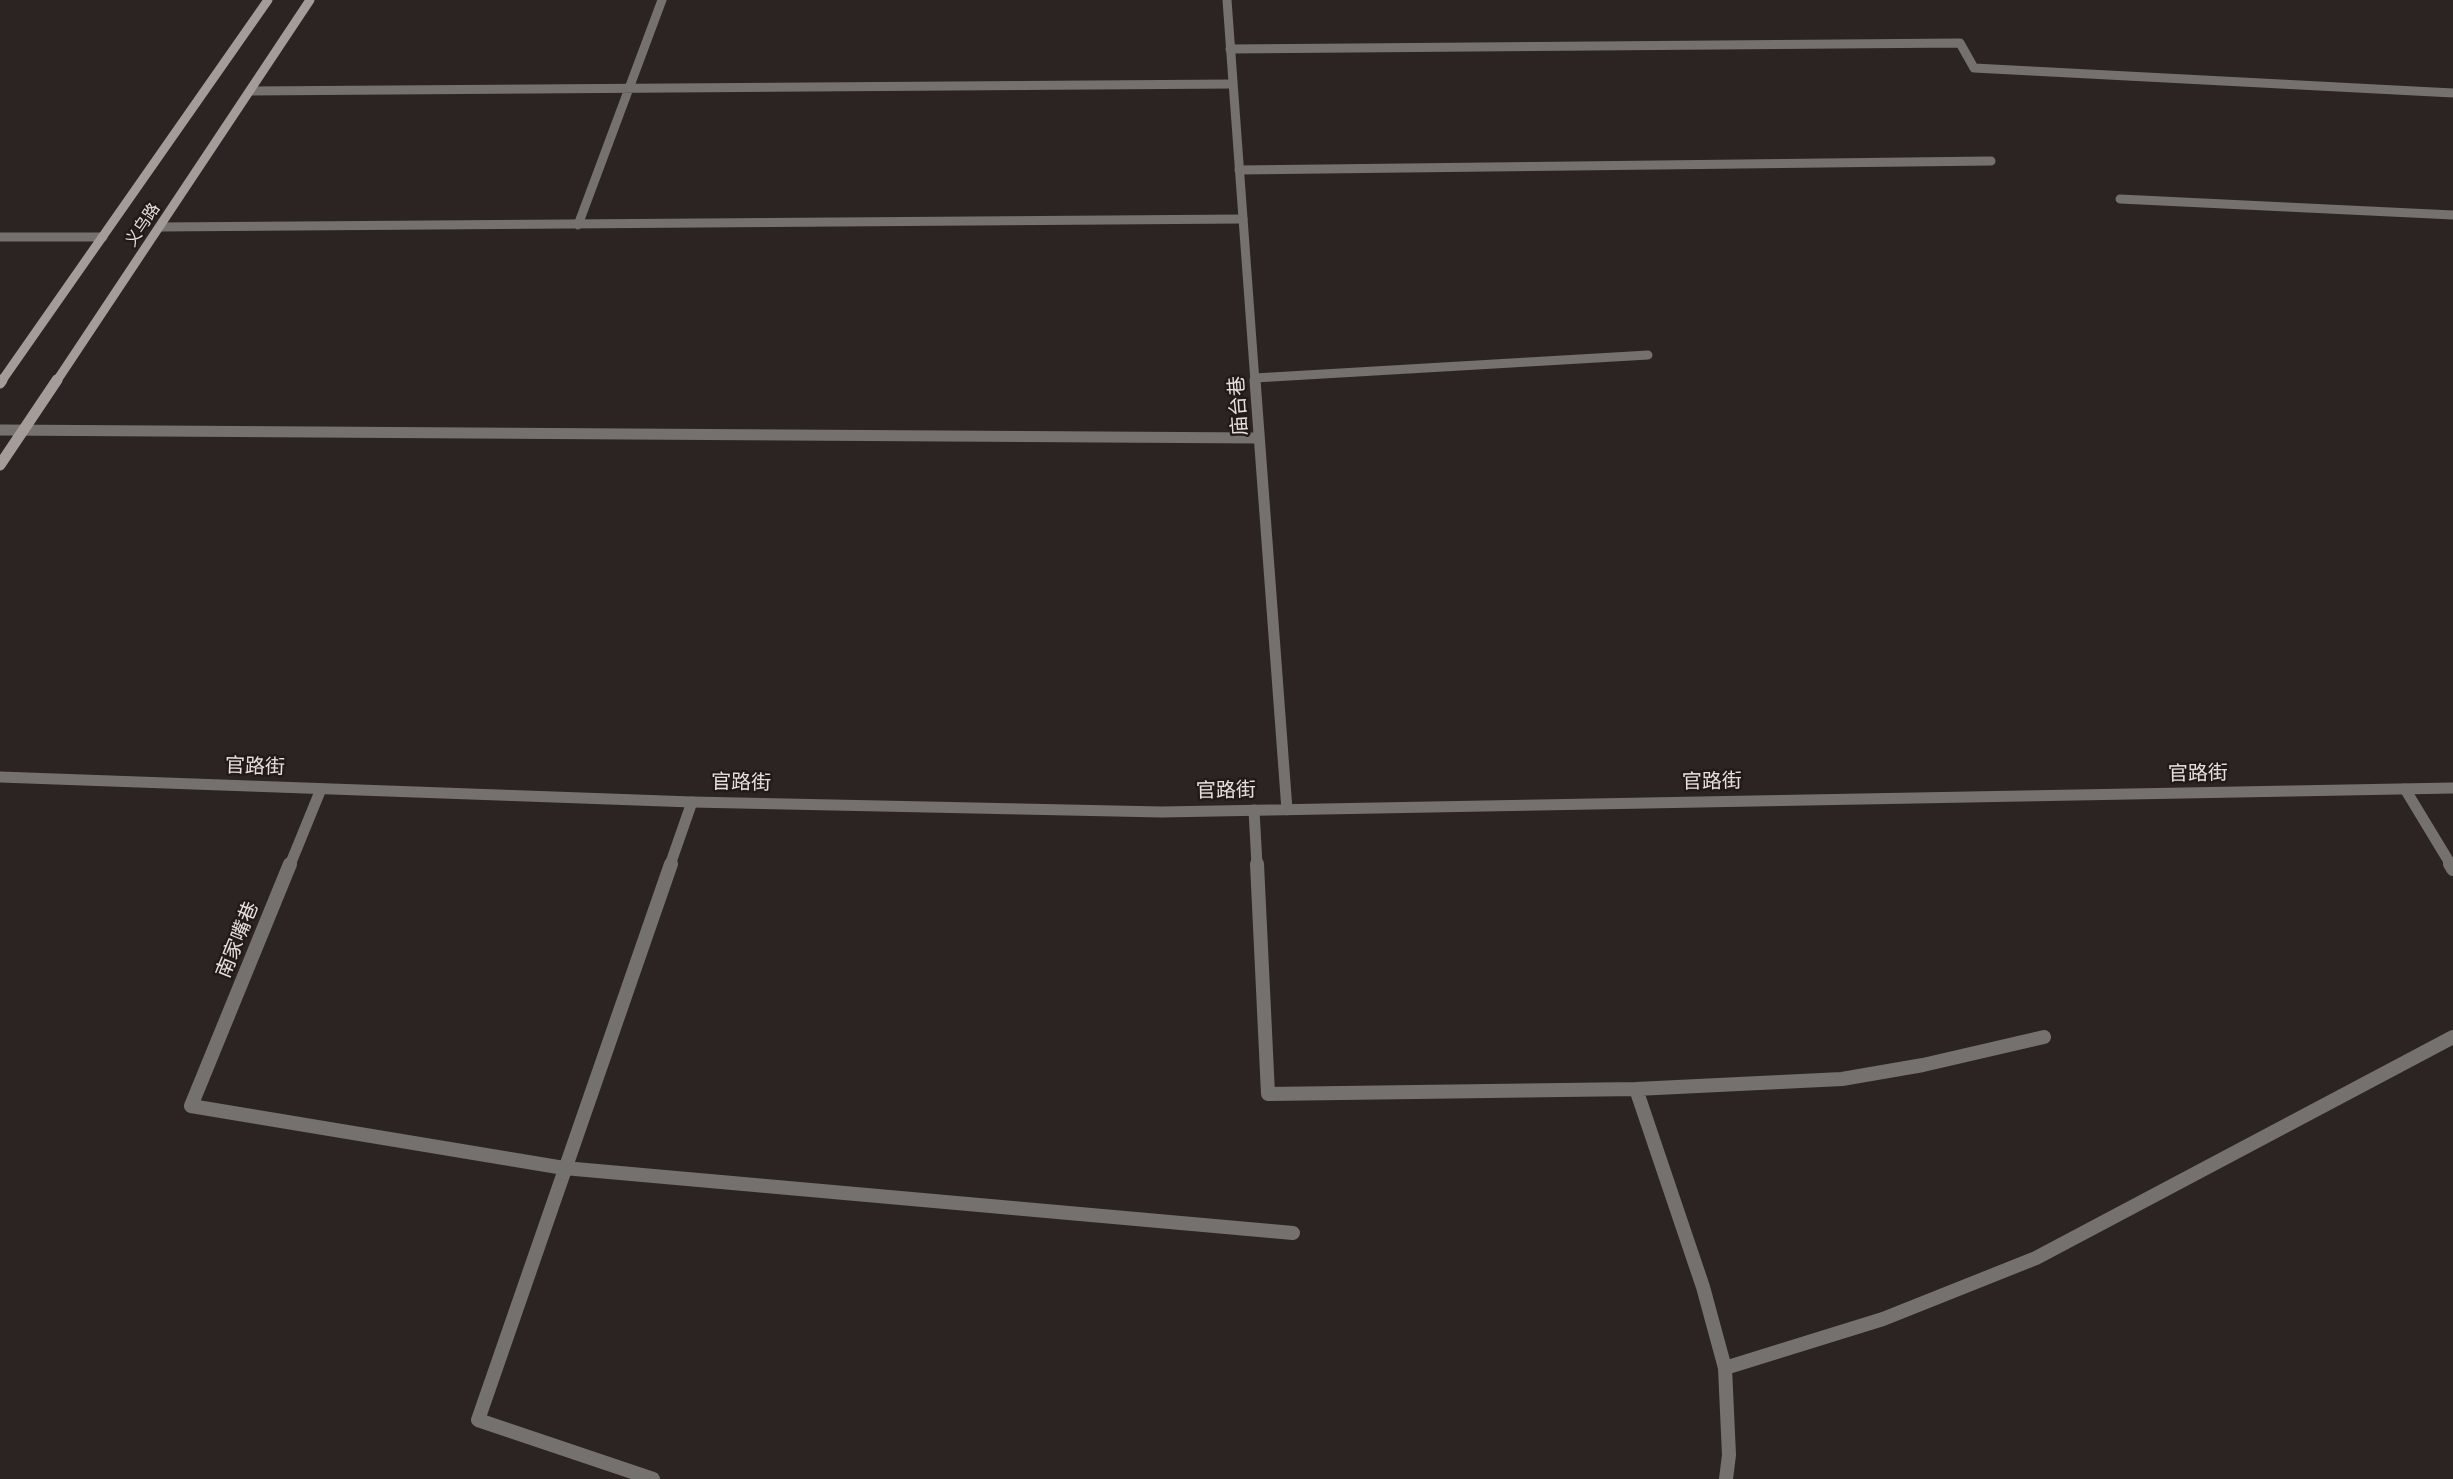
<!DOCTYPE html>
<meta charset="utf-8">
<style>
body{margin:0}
canvas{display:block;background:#2c2422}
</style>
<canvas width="2453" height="1479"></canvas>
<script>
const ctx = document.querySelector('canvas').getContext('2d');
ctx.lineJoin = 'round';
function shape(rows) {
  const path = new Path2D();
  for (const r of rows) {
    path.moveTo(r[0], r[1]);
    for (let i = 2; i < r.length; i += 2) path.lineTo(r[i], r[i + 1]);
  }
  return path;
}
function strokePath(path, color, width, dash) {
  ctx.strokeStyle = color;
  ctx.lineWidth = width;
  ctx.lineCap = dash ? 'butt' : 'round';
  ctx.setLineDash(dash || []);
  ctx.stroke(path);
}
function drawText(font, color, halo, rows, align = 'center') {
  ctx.font = font + ' "PT Sans","Noto Sans SC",sans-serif';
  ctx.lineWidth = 5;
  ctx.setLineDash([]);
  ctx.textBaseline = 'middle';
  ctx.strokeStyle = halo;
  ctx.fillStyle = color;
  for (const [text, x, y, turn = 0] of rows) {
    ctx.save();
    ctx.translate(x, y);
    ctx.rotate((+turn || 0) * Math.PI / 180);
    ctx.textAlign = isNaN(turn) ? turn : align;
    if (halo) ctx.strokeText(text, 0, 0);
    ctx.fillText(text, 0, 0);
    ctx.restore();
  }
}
strokePath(shape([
 [1230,49,1960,43,1974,68,2453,93],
 [250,91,1232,84],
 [1239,170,1991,161],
 [2120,199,2453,215],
 [578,225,662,0],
 [160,227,1243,219],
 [0,237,103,237],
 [1255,378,1648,355]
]), '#75716f', 9);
strokePath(shape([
 [2405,789,2451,865],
 [1254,810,1257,865],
 [290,865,321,789],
 [670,865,692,802]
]), '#75716f', 11);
strokePath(shape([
 [290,864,191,1106,564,1168,1293,1233],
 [1257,864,1268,1094,1636,1089,1703,1287,1725,1368,1729,1455,1726,1479],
 [2450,864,2453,869],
 [1636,1089,1842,1079,1923,1065,2044,1037],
 [1725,1368,1883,1319,2036,1258,2453,1037],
 [653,1479,478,1420,671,864]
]), '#75716f', 14);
strokePath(shape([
 [1227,0,1255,382]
]), '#75716f', 9);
strokePath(shape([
 [1255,380,1287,810],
 [0,430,1259,438],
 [0,777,692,802,1162,812,2453,788]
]), '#75716f', 11);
strokePath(shape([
 [1,382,268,0],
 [56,382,310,0]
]), '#a39c99', 9);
strokePath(shape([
 [0,383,2,380],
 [0,465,57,380]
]), '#a39c99', 11);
drawText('16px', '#e5dfde', '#221a19', [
 ["义乌路",143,225,-56]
]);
drawText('20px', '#e5dfde', '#221a19', [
 ["庙台巷",1239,406,-94],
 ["官路街",255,767,2],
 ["官路街",2198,774,-1],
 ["官路街",1712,782,-1],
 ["官路街",741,783,1],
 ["官路街",1226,791,-1],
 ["南家嘴巷",238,940,-68]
]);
</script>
